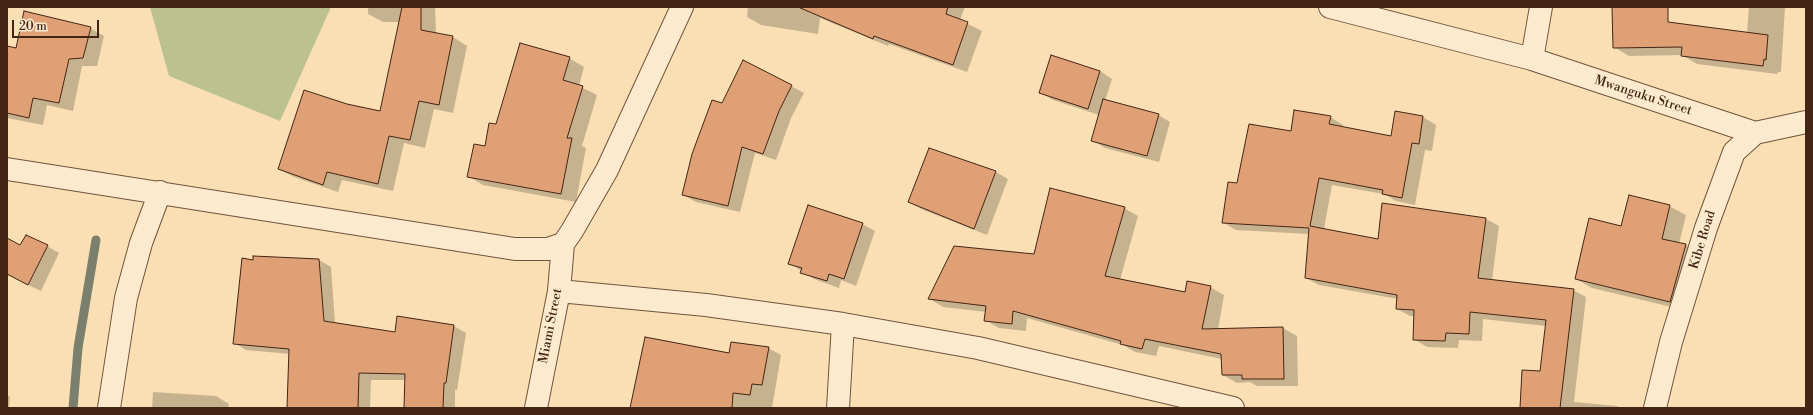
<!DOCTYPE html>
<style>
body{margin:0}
#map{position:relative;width:1813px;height:415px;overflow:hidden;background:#f9dfb3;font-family:"Libre Bodoni",serif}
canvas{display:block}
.frame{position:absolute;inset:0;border:8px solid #432515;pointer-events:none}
.scale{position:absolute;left:12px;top:20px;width:87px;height:18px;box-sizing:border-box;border:2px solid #432515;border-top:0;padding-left:5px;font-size:12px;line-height:14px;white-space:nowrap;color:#432515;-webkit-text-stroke:3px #fbeace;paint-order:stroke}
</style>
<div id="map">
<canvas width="1813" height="415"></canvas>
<div class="frame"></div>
<div class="scale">20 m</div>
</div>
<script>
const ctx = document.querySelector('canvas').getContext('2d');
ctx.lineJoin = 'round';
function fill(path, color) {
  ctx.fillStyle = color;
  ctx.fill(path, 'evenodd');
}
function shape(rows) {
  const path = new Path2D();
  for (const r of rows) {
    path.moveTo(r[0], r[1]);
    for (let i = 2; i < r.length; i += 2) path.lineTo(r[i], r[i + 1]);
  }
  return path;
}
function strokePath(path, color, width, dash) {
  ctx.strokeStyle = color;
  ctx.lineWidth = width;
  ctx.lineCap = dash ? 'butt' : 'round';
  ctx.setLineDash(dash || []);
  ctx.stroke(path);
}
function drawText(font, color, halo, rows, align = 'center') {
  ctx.font = font + ' "Libre Bodoni",serif';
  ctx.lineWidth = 3.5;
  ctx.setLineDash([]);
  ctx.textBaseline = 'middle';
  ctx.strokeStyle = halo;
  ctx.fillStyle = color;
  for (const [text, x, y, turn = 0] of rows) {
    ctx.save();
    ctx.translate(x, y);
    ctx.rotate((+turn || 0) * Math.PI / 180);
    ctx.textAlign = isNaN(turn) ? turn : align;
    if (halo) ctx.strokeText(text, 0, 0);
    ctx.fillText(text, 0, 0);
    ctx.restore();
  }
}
fill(shape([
 [150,7,331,7,280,121,169,76]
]), '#bbc28f');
fill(shape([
 [368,7,435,7,436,34,453,37,467,46,453,113,434,109,425,148,404,143,393,191,342,180,338,192,294,177,279,169,346,105,381,112,400,22,383,22,368,14],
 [748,7,965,7,960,20,982,31,967,72,889,44,888,46,820,18,818,34,761,25,747,17],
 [1749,7,1785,7,1781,72,1778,72,1777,74,1697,64,1682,55,1629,56,1614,47,1747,33],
 [90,28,104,36,97,66,82,66,73,111,47,105,43,125,7,118,7,47,16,49],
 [569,58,584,67,579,86,597,95,582,146,586,148,576,202,483,185,468,176,496,125],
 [1100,71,1112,79,1105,101,1158,115,1170,122,1159,162,1105,148,1092,140,1099,115,1053,100,1041,93],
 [791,86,804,93,791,118,776,160,755,153,740,212,696,202,683,195,722,105],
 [1396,113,1423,117,1436,125,1432,151,1425,150,1415,205,1396,201,1384,194,1332,185,1324,229,1379,240,1383,204,1486,219,1499,226,1492,280,1573,290,1586,297,1574,402,1617,406,1620,408,1521,408,1541,372,1546,326,1483,319,1482,341,1459,340,1458,348,1427,347,1414,339,1414,316,1410,316,1397,309,1398,299,1319,285,1306,278,1309,234,1236,230,1224,223,1238,184,1291,132,1330,117,1343,125,1343,128,1392,137],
 [929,149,996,172,1008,179,987,235,921,209,909,202],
 [1669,206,1686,215,1679,244,1686,245,1702,255,1680,309,1592,288,1576,279,1622,227],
 [1124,208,1138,216,1120,280,1186,293,1210,287,1224,295,1218,330,1283,328,1297,336,1298,386,1257,386,1250,382,1237,383,1223,375,1222,359,1159,346,1156,356,1135,352,1123,345,1027,318,1026,331,999,328,985,320,986,312,943,307,930,299,1035,256],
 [862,224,875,231,856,286,841,280,839,288,814,279,789,263],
 [7,240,21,246,47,246,59,253,41,291,7,275],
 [254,257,319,260,331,267,335,324,395,334,398,317,454,326,466,333,457,390,455,390,455,408,404,408,405,380,371,380,370,408,288,408,290,354,246,350,234,343],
 [768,348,781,355,772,408,631,408,730,354],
 [153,392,216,396,229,404,228,408,152,408],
 [7,395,10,397,9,408,7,408]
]), '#0003');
strokePath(shape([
 [73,408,78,348,96,240]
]), '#7a806d', 9);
const building = shape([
 [402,7,421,7,421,30,453,36,439,105,419,101,410,140,389,136,378,184,327,172,323,185,278,169,304,90,347,104,380,111,402,7],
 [798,7,948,7,946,14,968,22,953,65,874,36,873,39,798,7],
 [1612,7,1668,7,1668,22,1768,35,1766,60,1764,59,1763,66,1681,56,1682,47,1613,48,1612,7],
 [24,11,91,27,83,58,69,59,59,103,33,98,29,118,7,113,7,46,16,48,24,11],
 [520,43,570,57,563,80,583,86,567,138,572,138,561,194,467,177,474,144,485,146,489,123,496,124,520,43],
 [1051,55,1100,71,1088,109,1039,93,1051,55],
 [743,60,792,85,779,111,763,154,742,147,728,206,682,195,692,154,712,100,722,103,743,60],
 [1103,99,1159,114,1147,156,1091,141,1103,99],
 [1294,110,1331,116,1329,124,1391,136,1395,111,1423,116,1419,144,1412,143,1402,198,1382,194,1383,190,1319,178,1310,226,1378,239,1382,203,1486,218,1478,278,1574,289,1560,408,1520,408,1522,370,1540,371,1546,320,1470,312,1469,334,1446,333,1445,341,1413,340,1414,310,1396,309,1397,295,1305,278,1309,228,1222,223,1228,182,1237,183,1249,124,1291,131,1294,110],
 [929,148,996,171,974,229,908,202,929,148],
 [1050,188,1125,207,1105,276,1185,292,1187,281,1211,286,1202,329,1283,327,1284,379,1242,379,1242,375,1222,375,1221,354,1145,339,1142,349,1120,344,1121,341,1013,311,1012,324,984,321,986,306,928,299,954,246,1034,254,1050,188],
 [1629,195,1670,205,1662,239,1686,244,1670,302,1575,279,1589,218,1621,226,1629,195],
 [808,205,863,223,844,279,829,274,827,281,800,273,802,268,788,264,808,205],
 [26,235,48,245,28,285,7,274,7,238,20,245,26,235],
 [253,256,319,259,324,321,395,332,397,316,454,325,446,383,444,383,443,408,404,408,405,374,359,373,358,408,287,408,289,349,233,344,242,258,253,260,253,256],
 [645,337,729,353,731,342,769,347,762,385,752,384,750,395,733,393,732,408,630,408,645,337]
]);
fill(building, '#dfa075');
strokePath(building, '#432515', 1);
const minor = shape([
 [1330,7,1532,59,1755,133],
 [1532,59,1541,7],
 [7,169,515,249,548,249,563,244,572,231,607,170,682,7],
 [559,291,706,305,843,324,978,348,1233,408],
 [109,408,126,298,141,243,160,192],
 [536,408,559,291,563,244],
 [838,408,843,324],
 [1655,408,1671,342,1706,228,1734,152,1755,133,1806,122]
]);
strokePath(minor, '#70543c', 24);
strokePath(minor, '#fbeace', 22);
drawText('13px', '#432515', '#fbeace', [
 ["Mwanguku Street",1643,96,18],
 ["Kibe Road",1703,240,-73],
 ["Miami Street",551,326,-79]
]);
</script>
